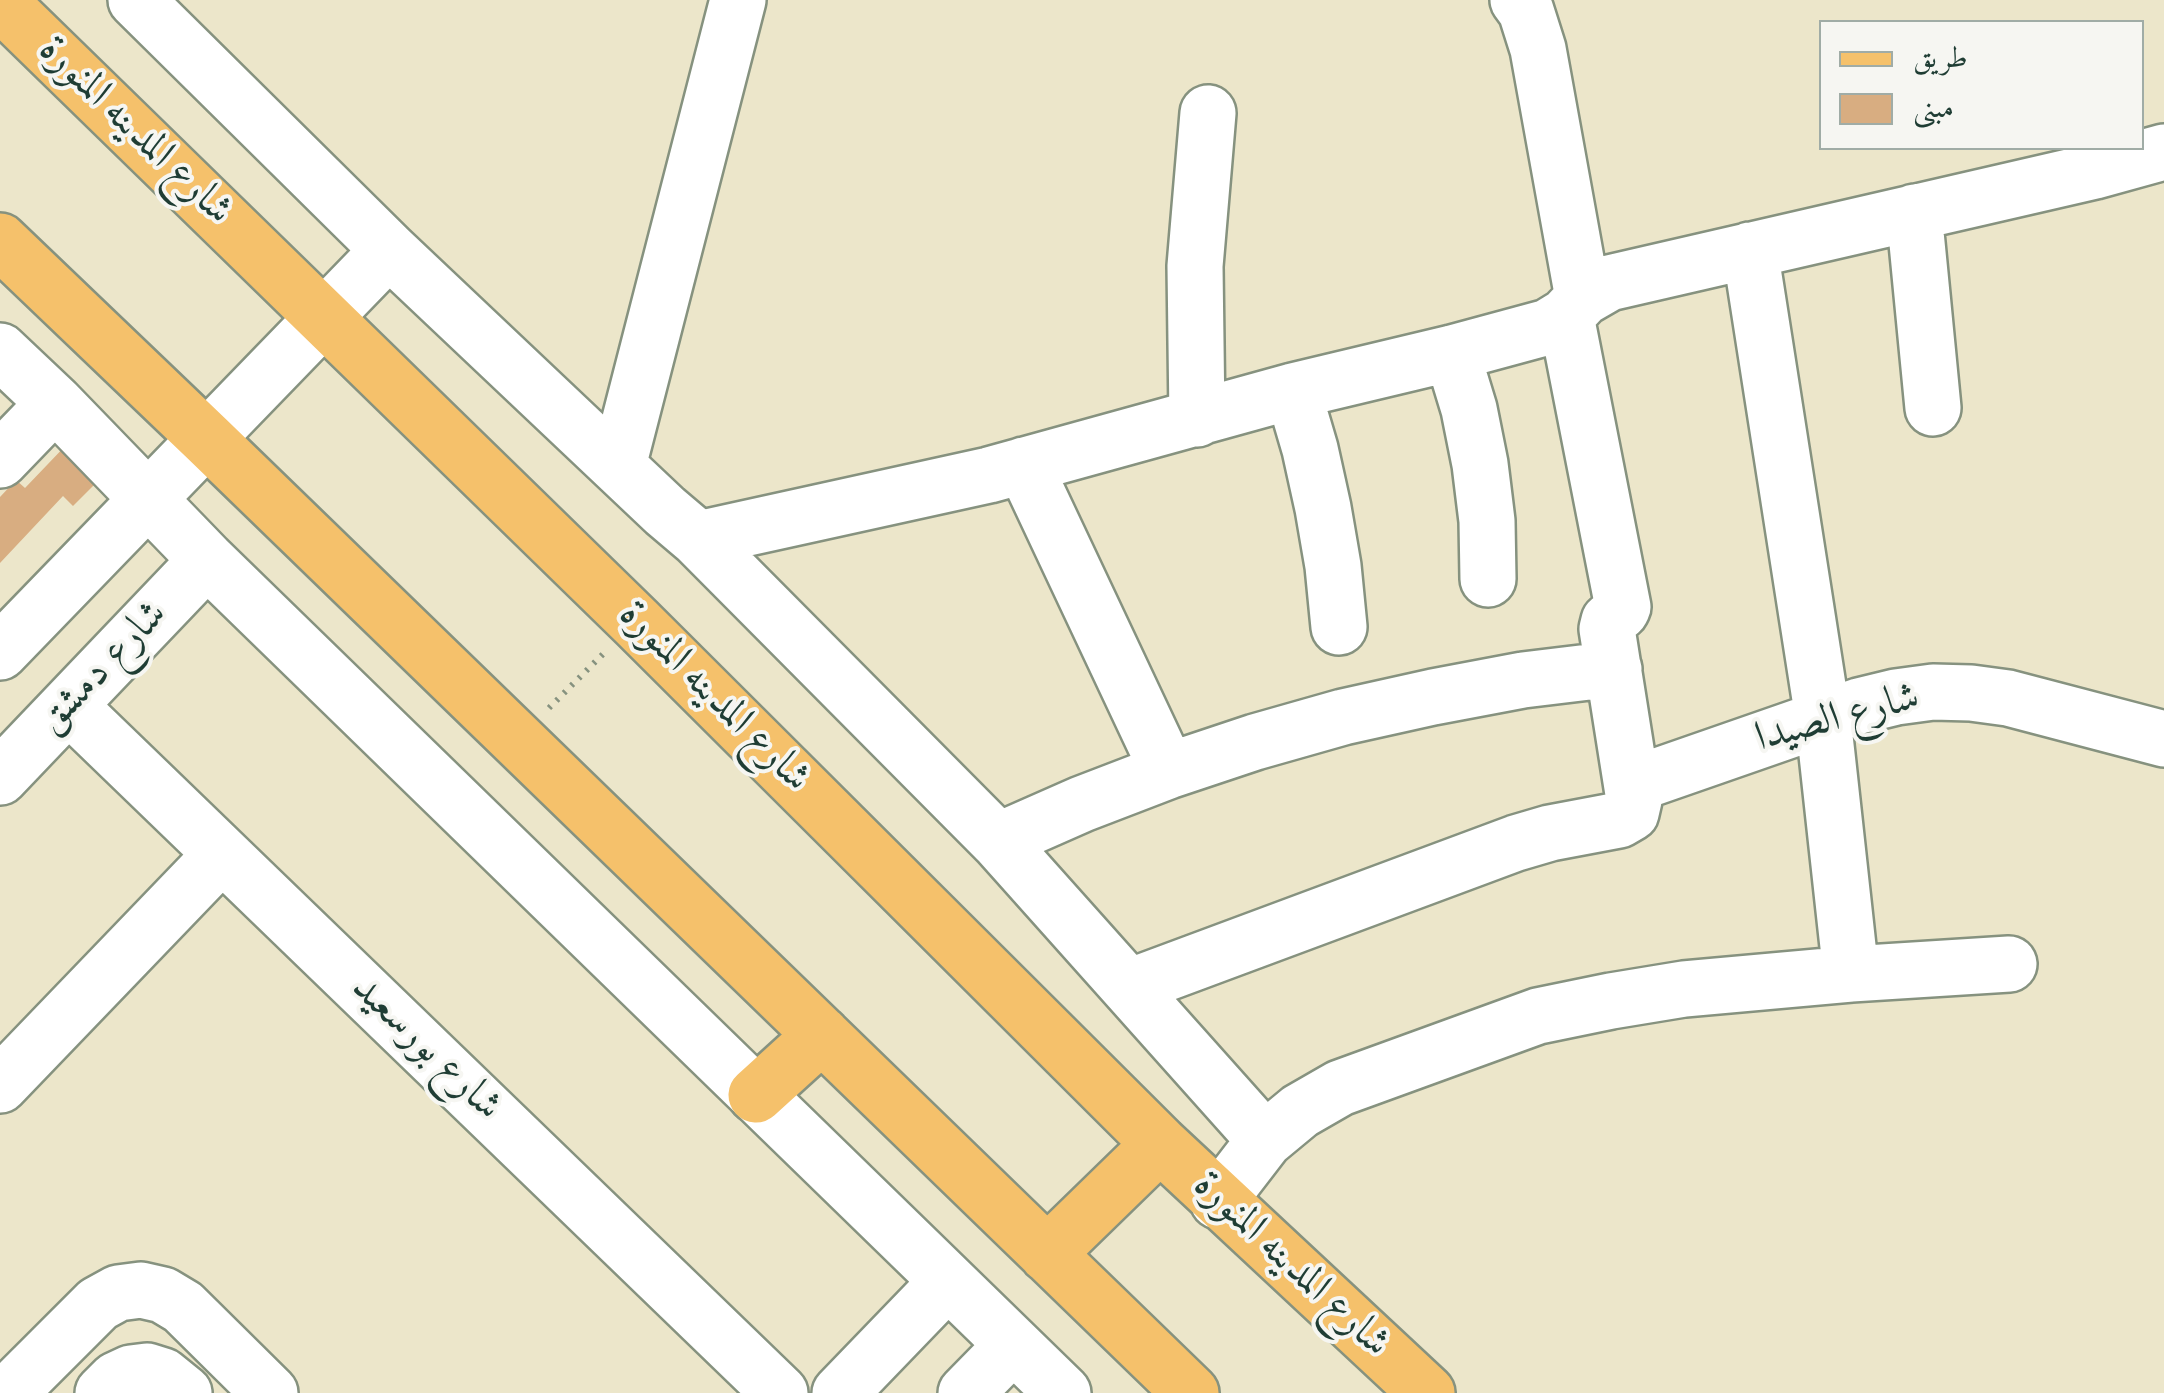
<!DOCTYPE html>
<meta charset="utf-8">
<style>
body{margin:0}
#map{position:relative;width:2164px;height:1393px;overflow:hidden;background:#ece6ca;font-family:"IM FELL DW Pica",Amiri,serif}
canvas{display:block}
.legend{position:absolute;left:1819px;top:20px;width:325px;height:130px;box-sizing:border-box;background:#f6f6f2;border:2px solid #a0aca6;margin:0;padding:12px 18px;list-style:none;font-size:30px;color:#1f3d34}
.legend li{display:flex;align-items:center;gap:20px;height:50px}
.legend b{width:50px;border:2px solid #a0aca6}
</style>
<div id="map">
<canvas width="2164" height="1393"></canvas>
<ul class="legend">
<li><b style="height:12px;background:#f5c16b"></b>طريق</li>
<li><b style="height:28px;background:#d8ad81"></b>مبنى</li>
</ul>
</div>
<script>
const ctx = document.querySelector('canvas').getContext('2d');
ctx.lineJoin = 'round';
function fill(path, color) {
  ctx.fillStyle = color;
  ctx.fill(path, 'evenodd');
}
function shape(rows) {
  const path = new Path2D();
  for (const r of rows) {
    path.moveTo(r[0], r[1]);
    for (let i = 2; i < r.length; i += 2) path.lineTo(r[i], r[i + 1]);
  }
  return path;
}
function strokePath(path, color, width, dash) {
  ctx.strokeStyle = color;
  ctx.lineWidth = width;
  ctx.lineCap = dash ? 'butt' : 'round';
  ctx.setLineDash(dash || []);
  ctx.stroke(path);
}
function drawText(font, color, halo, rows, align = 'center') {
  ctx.font = font + ' "IM FELL DW Pica",Amiri,serif';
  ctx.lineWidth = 8;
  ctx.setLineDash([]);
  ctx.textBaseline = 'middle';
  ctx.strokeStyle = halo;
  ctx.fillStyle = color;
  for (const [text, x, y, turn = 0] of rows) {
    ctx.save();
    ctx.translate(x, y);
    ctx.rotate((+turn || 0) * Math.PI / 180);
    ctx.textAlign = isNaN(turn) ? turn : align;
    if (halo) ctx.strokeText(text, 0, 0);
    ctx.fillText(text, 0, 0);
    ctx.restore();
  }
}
fill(shape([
 [69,442,102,477,73,506,63,496,0,563,0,497,16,480,25,488]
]), '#d8ad81');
const minor = shape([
 [136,0,389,250,665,511,698,539,998,841,1265,1140],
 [1518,0,1526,11,1538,49,1583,298],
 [1914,212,1933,408],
 [1750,250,1823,718,1851,974],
 [0,351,55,403,207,560,1063,1393],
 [1452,353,1469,409,1480,464,1487,521,1488,579],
 [1293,391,1310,449,1323,508,1333,566,1339,627],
 [1197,419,1195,266,1208,113],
 [0,460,55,403],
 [1024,465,1168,771],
 [618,466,738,0],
 [698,539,989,475,1293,391,1452,353,1548,327,1566,316,1583,298,1609,283,2095,171,2164,152],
 [0,652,389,250],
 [69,706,780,1393],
 [0,777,207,560],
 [1632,785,1859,706,1896,697,1933,692,1971,693,2008,698,2164,739],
 [998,841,1082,804,1168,771,1255,742,1343,717,1433,697,1523,680,1614,669],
 [1129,987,1516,843,1550,833,1619,820,1631,813,1634,800,1607,629,1609,621,1621,611,1623,607,1566,316],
 [0,1085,222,854],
 [1218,1201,1265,1140,1300,1111,1340,1088,1538,1016,1611,1001,1684,989,1851,974,2009,964],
 [9,1393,98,1304,118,1293,141,1290,163,1295,183,1307,270,1393],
 [103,1393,116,1380,131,1373,147,1371,163,1376,184,1393],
 [840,1393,947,1282],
 [966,1393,1013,1345]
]);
const major = shape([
 [0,2,636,622,1160,1144,1427,1393],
 [0,241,207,439,1191,1393],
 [756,1095,822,1035],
 [1047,1254,1160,1144]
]);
strokePath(minor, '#86927f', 60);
strokePath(major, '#86927f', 60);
strokePath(shape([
 [549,708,604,653]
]), '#86927f', 6, [2.5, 8]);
strokePath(minor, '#fff', 55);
strokePath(major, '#f5c16b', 55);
drawText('42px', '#1f3d34', '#f6f6f2', [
 ["شارع المدينه المنورة",134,132,44],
 ["شارع دمشق",104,669,-46],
 ["شارع المدينه المنورة",713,698,45],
 ["شارع الصيدا",1838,720,-15],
 ["شارع بورسعيد",425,1049,44],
 ["شارع المدينه المنورة",1290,1266,43]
]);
</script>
